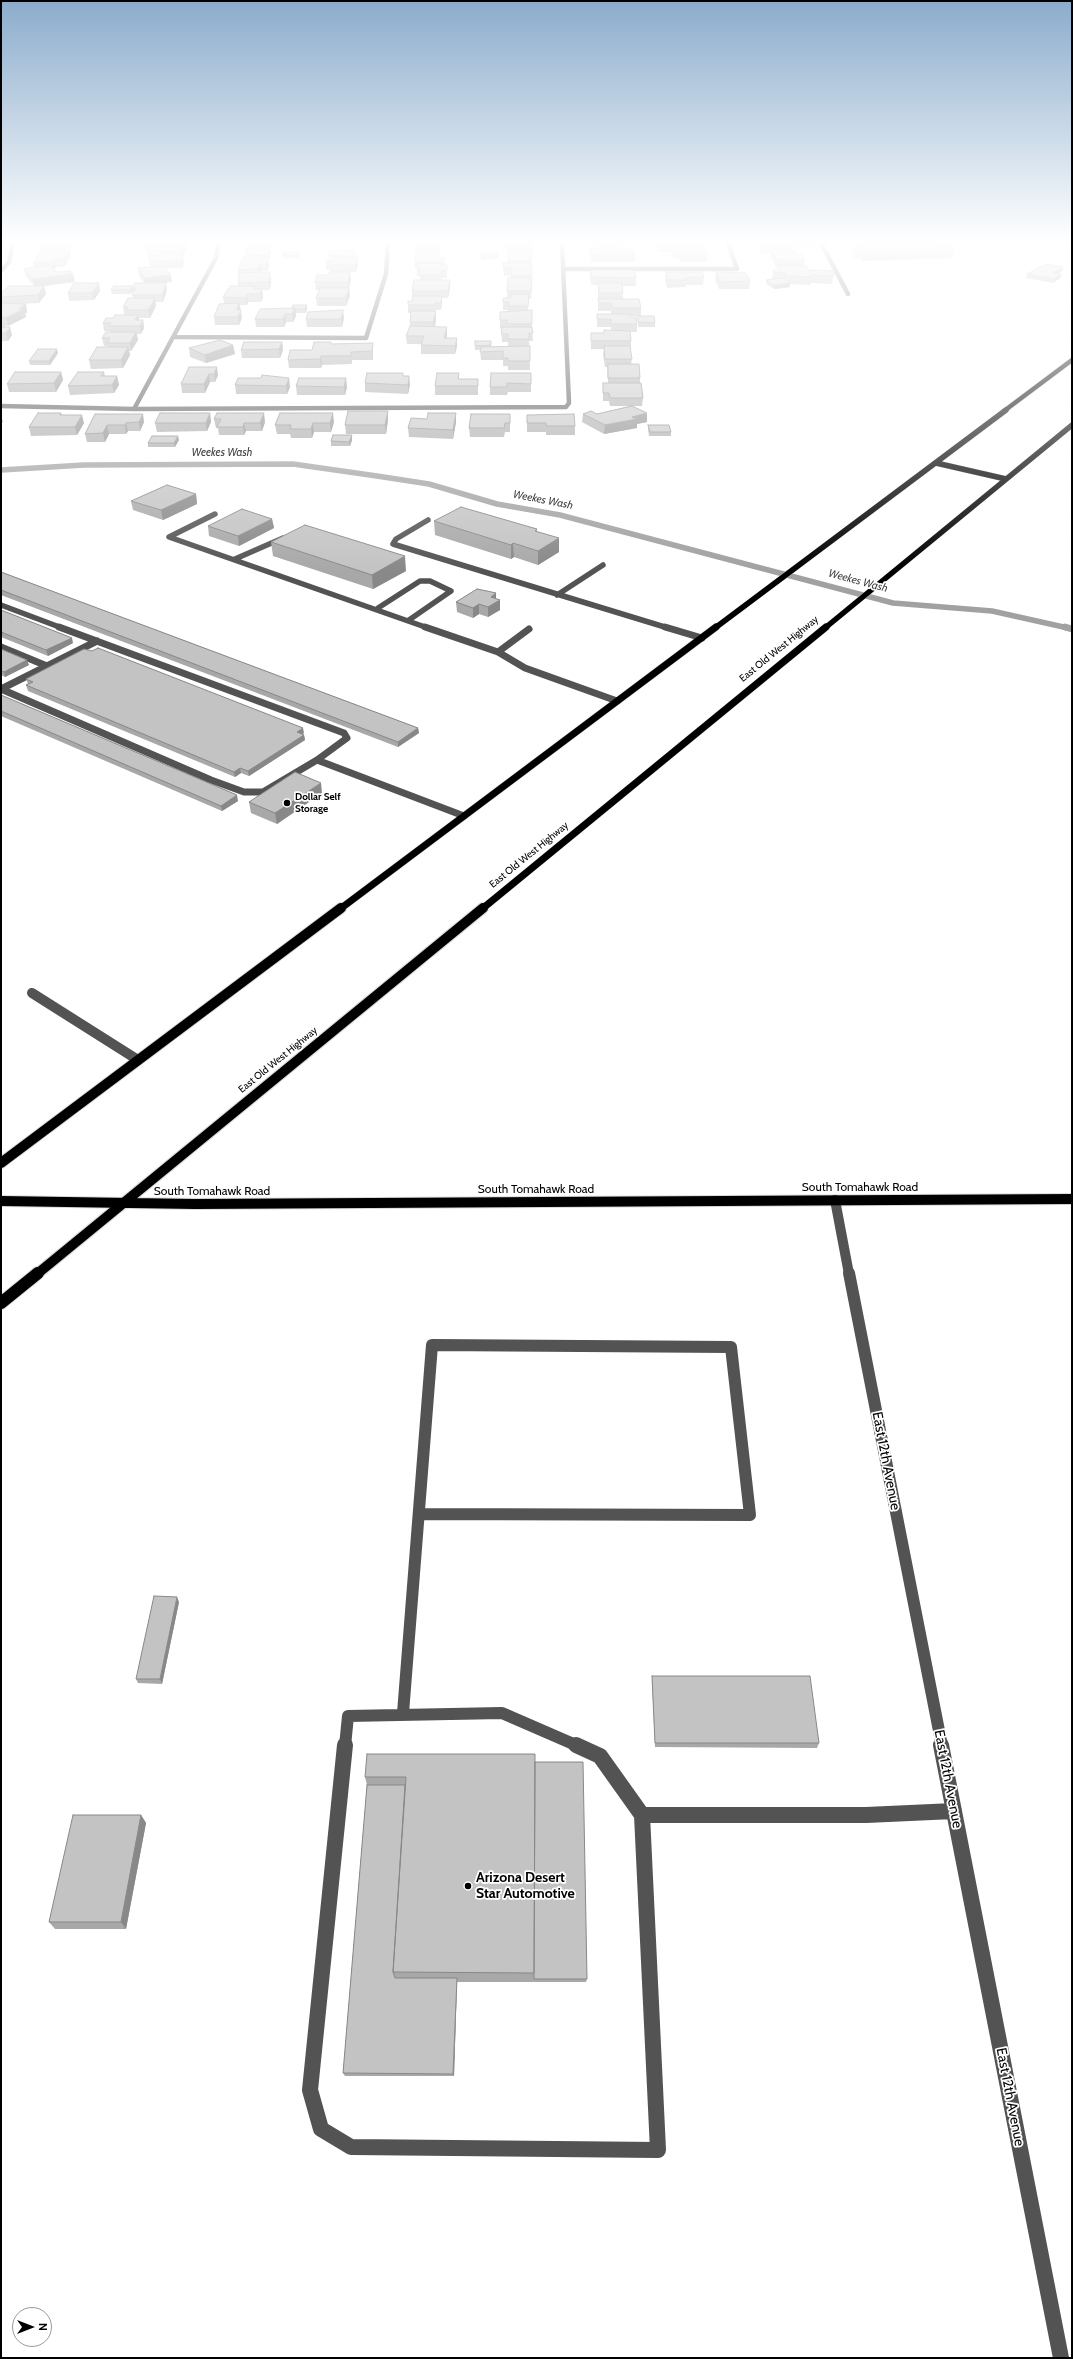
<!DOCTYPE html>
<style>
body{margin:0}
#map{position:relative;width:1073px;height:2359px;overflow:hidden;background:#fff;font-family:Cabin,sans-serif}
canvas{display:block}
.frame{position:absolute;inset:0;border:2px solid #000;pointer-events:none}
.north{position:absolute;left:12px;top:2307px;width:40px;height:40px;box-sizing:border-box;background:#fff;border:1px solid #999;border-radius:50%;rotate:90deg;font-size:11px;font-weight:700;line-height:16px;text-align:center;color:#000}
.north::after{content:'';display:block;margin:auto;width:14px;height:18px;background:#000;clip-path:polygon(50% 0,100% 100%,50% 72%,0 100%)}
</style>
<div id="map">
<canvas width="1073" height="2359"></canvas>
<div class="frame"></div>
<div class="north">N</div>
</div>
<script>
const ctx = document.querySelector('canvas').getContext('2d');
ctx.lineJoin = 'round';
function shape(rows) {
  const path = new Path2D();
  for (const r of rows) {
    path.moveTo(r[0], r[1]);
    for (let i = 2; i < r.length; i += 2) path.lineTo(r[i], r[i + 1]);
  }
  return path;
}
function strokePath(path, color, width, dash) {
  ctx.strokeStyle = color;
  ctx.lineWidth = width;
  ctx.lineCap = dash ? 'butt' : 'round';
  ctx.setLineDash(dash || []);
  ctx.stroke(path);
}
function fill(path, color) {
  ctx.fillStyle = color;
  ctx.fill(path, 'evenodd');
}
function drawText(font, color, halo, rows, align = 'center') {
  ctx.font = font + ' Cabin,sans-serif';
  ctx.lineWidth = 3.5;
  ctx.setLineDash([]);
  ctx.textBaseline = 'middle';
  ctx.strokeStyle = halo;
  ctx.fillStyle = color;
  for (const [text, x, y, turn = 0] of rows) {
    ctx.save();
    ctx.translate(x, y);
    ctx.rotate((+turn || 0) * Math.PI / 180);
    ctx.textAlign = isNaN(turn) ? turn : align;
    if (halo) ctx.strokeText(text, 0, 0);
    ctx.fillText(text, 0, 0);
    ctx.restore();
  }
}
strokePath(shape([
 [1,470,84,465,293,464,377,476,429,484,497,504,560,515,893,603,992,611,1068,628]
]), '#a1a1a1', 5.5);
strokePath(shape([
 [1065,627,1072,629]
]), '#a1a1a1', 7);
const majorFar4 = shape([
 [1004,411,1072,360]
]);
const majorFar3 = shape([
 [936,463,1006,479],
 [715,628,1006,410],
 [825,628,1072,425]
]);
const majorFar2 = shape([
 [340,909,716,627],
 [482,909,826,627]
]);
const majorFar1 = shape([
 [1,1163,341,908],
 [1,1201,195,1204,1072,1199],
 [37,1274,483,908]
]);
const major = shape([
 [1,1303,38,1273]
]);
strokePath(majorFar4, '#dbdbdb', 5.5);
strokePath(majorFar3, '#dbdbdb', 6);
strokePath(majorFar2, '#dbdbdb', 8);
strokePath(majorFar1, '#dbdbdb', 12);
strokePath(major, '#dbdbdb', 14);
strokePath(shape([
 [821,243,848,294],
 [564,269,737,269,728,243],
 [1,271,9,262,13,243],
 [175,337,366,338,386,274,388,243],
 [1,406,134,409,566,407,569,403,562,243],
 [134,409,216,258,218,243]
]), '#535353', 4.5);
strokePath(shape([
 [215,514,169,537,428,628],
 [428,520,396,539,393,544,668,628],
 [235,559,283,538],
 [557,595,603,565],
 [1,605,62,628],
 [378,608,420,581,430,581,451,591,409,620]
]), '#535353', 5.5);
strokePath(shape([
 [425,627,498,652,525,668,617,701],
 [665,627,702,638],
 [1,647,47,666],
 [498,652,529,629],
 [1,689,211,780,244,792,263,792,317,760,347,738,344,733,59,627],
 [1,689,97,641],
 [317,760,464,816]
]), '#535353', 7);
strokePath(shape([
 [32,993,138,1060],
 [835,1200,849,1274]
]), '#535353', 10);
strokePath(shape([
 [849,1273,942,1746],
 [403,1713,432,1345,731,1347,750,1515,419,1514],
 [345,1746,348,1716,502,1713,578,1746]
]), '#535353', 12);
strokePath(shape([
 [345,1745,310,2090,321,2129,351,2147,658,2150,642,1815],
 [576,1745,600,1756,642,1815],
 [941,1745,1061,2358],
 [642,1815,866,1815,954,1811]
]), '#535353', 16);
strokePath(majorFar4, '#000', 4.5);
strokePath(majorFar3, '#000', 5.5);
strokePath(majorFar2, '#000', 7);
strokePath(majorFar1, '#000', 10);
strokePath(major, '#000', 12);
fill(shape([
 [44,243,75,243,72,248,66,248,66,249,71,256,64,267,56,267,54,270,56,272,75,282,41,286,44,286,46,294,39,303,16,304,26,304,27,312,25,314,26,317,8,326,5,325,5,327,12,335,8,341,1,341,1,305,2,304,1,304,1,293,34,286,26,276,24,269,34,267,33,263,42,249,42,247],
 [146,243,187,247,183,257,184,263,182,268,166,268,171,275,172,282,163,283,166,283,167,291,163,302,155,302,156,306,150,318,139,318,139,320,143,320,144,328,141,334,137,334,138,340,131,351,129,351,130,355,123,368,91,369,89,360,108,347,108,346,104,346,102,338,110,332,110,331,104,331,103,323,113,318,127,315,124,314,123,307,133,298,132,295,133,293,133,291,130,294,112,294,111,290,133,286,133,287,144,283,139,276,138,268,150,267,149,261,150,258,148,258,147,252,146,252,145,245],
 [247,243,275,243,274,247,268,247,270,250,271,254,269,254,270,258,264,259,268,259,269,267,267,271,261,271,260,272,271,280,270,290,262,290,263,297,261,302,248,302,247,305,240,305,242,318,239,325,215,325,214,317,224,304,223,297,238,286,238,283,239,274,238,270,249,256,245,252,245,249,257,247,252,248,251,245,247,245],
 [334,243,359,243,359,244,334,245],
 [438,243,438,250,440,258,445,258,445,265,447,272,447,278,442,278,442,280,450,288,448,298,442,298,441,310,436,310,436,319,435,327,447,327,447,338,457,346,455,354,421,354,421,344,407,344,406,336,410,326,410,322,411,313,408,313,408,305,412,301,412,291,420,280,420,276,417,276,417,269,415,269,415,262,416,252,416,246],
 [507,243,532,243,532,265,531,265,532,286,531,299,529,299,528,311,532,310,532,327,533,341,529,341,530,370,508,370,508,366,503,366,503,360,481,360,480,350,475,350,475,341,491,341,491,346,508,346,508,342,502,342,501,328,500,328,500,320,508,312,508,310,503,310,503,302,507,298,507,291,511,278,511,275,504,276,503,263,508,263],
 [589,243,623,243,623,245,635,254,635,262,591,262,590,249,597,248,596,245,589,245],
 [658,243,702,243,702,245,708,254,707,262,680,262,679,258,673,258,671,252,659,252,658,250],
 [757,243,815,243,814,247,792,247,792,246,792,250,797,255,805,260,804,266,807,270,834,271,832,284,811,283,810,285,790,284,790,287,774,289,766,284,766,280,772,279,773,272,780,270,781,268,776,268,771,257,771,253,760,253,757,245],
 [853,247,954,251,953,258,862,261,861,258,855,258,852,254],
 [300,252,300,255,299,258,282,258,282,255],
 [481,253,498,253,498,259,481,260],
 [356,254,356,257,358,264,356,272,350,272,351,280,349,289,350,296,346,306,317,306,316,298,319,290,316,290,315,282,329,275,331,272,330,270,326,270,326,262,334,260,335,258,329,258,329,255],
 [1063,267,1062,271,1057,274,1061,274,1060,278,1053,283,1026,278,1027,274],
 [590,270,636,278,636,286,622,286,623,299,641,308,641,316,655,323,655,327,638,327,638,316,630,316,637,324,637,332,630,332,631,341,631,349,630,349,632,359,631,364,640,378,640,383,643,398,642,406,633,406,647,422,637,424,637,428,604,434,582,422,583,414,597,414,630,406,610,406,609,401,603,401,603,383,608,383,607,367,605,367,603,354,604,349,591,349,591,333,604,333,604,330,611,330,611,327,597,327,597,314,611,314,611,311,598,311,598,285,591,285,590,277],
 [666,272,704,277,703,285,686,285,686,287,667,288,665,280],
 [716,272,750,281,749,289,719,289,715,280],
 [100,291,94,300,69,301,68,293],
 [307,305,307,309,306,313,295,313,296,316,293,322,286,322,284,327,256,327,255,319,292,308],
 [344,318,342,327,307,327,306,319],
 [282,342,283,350,280,358,242,358,241,350],
 [332,344,373,352,373,360,352,360,352,364,322,365,321,368,289,368,288,360,312,350],
 [233,345,235,354,206,363,190,357,189,348],
 [58,353,50,365,30,365,29,361],
 [189,367,218,375,215,382,210,382,205,393,182,393,181,384],
 [61,372,63,380,56,392,9,392,7,384],
 [104,372,105,376,117,376,119,385,114,393,70,395,68,386],
 [459,373,459,379,478,379,478,395,435,395,435,386],
 [491,373,531,382,531,392,508,392,507,395,490,395,490,387],
 [404,376,410,384,408,394,365,392,365,383],
 [261,378,290,387,287,394,236,394,235,385],
 [296,386,347,387,345,395,297,395],
 [61,413,62,415,84,423,77,435,31,436,29,427],
 [210,413,211,422,207,431,157,432,155,423],
 [280,413,334,422,331,432,314,432,312,438,291,438,290,434,277,434,275,425],
 [456,413,456,422,453,439,409,437,408,428],
 [95,414,144,422,140,431,128,431,126,434,109,434,105,442,87,442,85,434],
 [510,414,510,432,505,432,504,437,470,437,469,428],
 [527,415,575,426,575,435,546,435,546,432,527,432],
 [214,419,265,422,262,431,246,431,244,435,219,435,218,428,216,428],
 [388,420,386,434,346,434,345,425],
 [648,425,671,432,671,436,649,436,648,429],
 [179,440,175,447,148,447,148,443],
 [352,440,350,446,331,446,331,441],
 [196,494,197,504,163,520,133,510,131,501],
 [272,519,274,528,239,546,209,536,208,526],
 [434,521,537,529,537,532,559,552,538,565,514,557,511,559,435,535],
 [271,542,406,571,373,589,273,556],
 [1,572,418,728,419,733,398,747,1,595],
 [496,593,496,599,500,610,488,617,479,614,473,618,457,612,456,602],
 [1,610,73,643,48,656,1,637],
 [1,649,29,665,5,677,1,675],
 [26,679,304,733,302,734,304,735,305,740,249,776,241,773,235,777,28,691,26,685,28,684],
 [1,695,238,801,222,811,1,716],
 [322,793,277,824,251,813,249,802],
 [179,1602,162,1684,138,1683,136,1679],
 [652,1676,819,1743,817,1748,655,1747,652,1681],
 [535,1762,587,1979,586,1982,457,1982,454,2076,345,2076,343,2073,367,1785,365,1777],
 [141,1815,146,1823,126,1929,55,1929,49,1922]
]), '#a8a8a8');
fill(shape([
 [63,243,65,243,66,248,63,254,61,246],
 [70,243,75,243,72,248],
 [184,243,186,243,187,247,183,257,182,250],
 [70,249,71,256,64,267,63,259],
 [266,250,270,250,271,254,266,254],
 [181,253,182,258,182,256,184,263,182,268,181,260,179,256],
 [270,254,270,258,264,259,264,263,252,256],
 [358,257,358,264,356,272,355,265],
 [54,259,56,267,54,270,52,262],
 [268,259,269,267,267,271,266,264],
 [260,264,261,271,259,277,258,269],
 [1063,267,1062,271,1052,277,1053,273],
 [270,272,271,280,270,290,269,282],
 [350,272,351,280,349,289,350,296,346,306,346,298,349,289,348,282],
 [73,274,75,282,35,287,33,279],
 [1061,274,1060,278,1053,283,1054,279],
 [171,275,172,282,145,285,144,278],
 [450,280,450,288,448,298,448,291],
 [99,283,100,291,94,300,92,293],
 [166,283,167,291,163,302,162,295],
 [790,283,790,287,774,289,775,285],
 [44,286,46,294,39,303,38,295],
 [133,286,133,288,132,288,133,291,130,294,130,290],
 [262,289,263,297,261,302,260,294],
 [247,294,248,302,247,305,246,298],
 [442,296,442,303,441,310,441,303],
 [155,298,156,306,150,318,148,310],
 [239,303,242,318,239,325,237,310],
 [26,304,27,312,25,314,26,317,8,326,6,318],
 [307,305,307,309,306,313,305,309],
 [295,308,296,316,293,322,292,314],
 [343,310,344,318,342,327,341,319],
 [436,311,436,319,434,330,433,322],
 [285,314,286,322,284,327,283,319],
 [138,315,140,323,135,320],
 [143,320,144,328,141,334,140,326],
 [5,324,7,332,10,327,12,335,8,341,6,333,2,327],
 [447,327,447,335,444,346,444,338],
 [136,332,138,340,131,351,130,343],
 [457,338,457,346,455,354,455,346],
 [282,342,283,350,280,358,279,349],
 [373,343,373,360,372,351],
 [233,345,235,354,206,363,205,355],
 [128,347,130,355,123,368,121,360],
 [57,349,58,353,50,365,49,361],
 [321,356,322,365,321,368,320,359],
 [217,367,218,375,215,382,214,374],
 [61,372,63,380,56,392,54,383],
 [209,374,210,382,205,393,204,384],
 [117,376,119,385,114,393,112,385],
 [409,376,410,384,408,394,408,385],
 [289,378,290,387,287,394,286,386],
 [346,378,347,387,345,395,344,387],
 [388,411,388,420,386,434,385,425],
 [210,413,211,422,207,431,206,423],
 [264,413,265,422,262,431,260,423],
 [333,413,334,422,331,432,330,423],
 [456,413,456,422,453,439,453,430],
 [647,413,647,422,637,424,637,428,604,434,605,425],
 [143,414,144,422,140,431,139,422],
 [82,415,84,423,77,435,75,427],
 [1,416,3,422,1,423],
 [126,423,128,431,126,434,125,425],
 [244,423,246,431,244,435,243,427],
 [313,423,314,432,312,438,311,429],
 [107,425,109,434,105,442,103,433],
 [352,435,352,440,350,446,349,442],
 [178,436,179,440,175,447,174,443],
 [196,494,197,504,163,520,161,510],
 [272,519,274,528,239,546,238,536],
 [559,538,559,552,538,565,538,551],
 [513,543,514,557,511,559,511,545],
 [405,556,406,571,373,589,372,575],
 [496,593,496,602,500,600,500,610,488,617,488,607,491,597],
 [479,604,479,614,473,618,473,608],
 [72,638,73,643,48,656,46,650],
 [27,660,29,665,5,677,4,672],
 [303,728,304,733,297,737,297,732],
 [418,728,419,733,398,747,398,742],
 [304,735,305,740,249,776,248,771],
 [240,768,241,773,235,777,234,772],
 [321,783,322,793,277,824,275,813],
 [237,795,238,801,222,811,221,806],
 [177,1597,179,1602,162,1684,160,1679],
 [141,1815,146,1823,126,1929,121,1922],
 [457,1978,457,1982,454,2076,453,2074]
]), '#888');
const building = shape([
 [44,243,63,243,61,246,42,247,44,243],
 [146,243,184,243,182,250,147,250,148,247,162,247,163,244,145,245,146,243],
 [416,243,437,243,437,246,416,246,416,243],
 [507,243,532,243,532,244,507,244,507,243],
 [659,243,692,243,693,245,704,245,708,254,681,254,680,251,673,251,671,244,659,244,659,243],
 [760,243,791,243,792,245,761,246,760,243],
 [870,244,930,244,951,246,954,251,863,253,862,251,856,251,853,247,870,244],
 [608,245,627,245,627,249,634,249,635,254,591,254,590,249,608,247,608,245],
 [267,246,270,250,266,250,270,254,251,256,245,249,267,246],
 [42,249,70,249,63,259,54,259,52,262,33,263,42,249],
 [508,249,532,249,532,258,529,258,529,261,508,261,508,249],
 [356,250,355,257,338,257,339,254,329,255,329,251,356,250],
 [416,250,440,250,439,258,445,258,445,262,420,263,442,263,441,265,447,265,447,270,442,270,441,275,419,275,420,269,417,269,417,262,415,262,416,250],
 [772,250,794,250,797,255,802,255,805,260,776,260,772,250],
 [283,252,300,252,298,255,282,255,283,252],
 [161,253,181,253,179,256,182,256,181,260,149,261,151,256,160,256,161,253],
 [481,253,498,253,498,256,481,256,481,253],
 [244,256,263,256,262,259,268,259,266,264,260,264,258,269,238,270,244,256],
 [336,257,358,257,355,265,330,265,331,262,326,262,326,260,334,260,336,257],
 [503,263,531,263,532,276,511,276,511,268,504,268,503,263],
 [1046,264,1063,267,1053,273,1061,274,1054,279,1027,274,1046,264],
 [50,265,56,272,70,271,73,274,33,279,24,269,50,265],
 [781,265,807,266,807,270,834,271,833,276,812,275,811,277,785,276,786,273,773,272,774,270,780,270,781,265],
 [164,266,171,275,144,278,138,268,164,266],
 [590,270,634,270,636,278,591,277,590,270],
 [270,272,269,282,238,283,239,273,270,272],
 [329,272,350,272,348,282,315,282,317,275,329,275,329,272],
 [666,272,702,272,704,277,686,278,687,280,668,280,666,272],
 [716,272,746,273,750,281,720,282,716,272],
 [508,278,532,278,531,291,507,291,508,278],
 [782,278,790,283,775,285,766,280,782,278],
 [414,280,450,280,448,291,412,291,414,280],
 [74,283,99,283,92,293,68,293,74,283],
 [135,283,166,283,162,295,132,295,136,288,132,288,135,283],
 [598,283,622,283,623,293,599,293,598,283],
 [9,286,44,286,38,295,1,297,1,293,9,286],
 [114,286,133,286,130,290,111,290,114,286],
 [230,286,256,286,254,289,262,289,260,294,247,294,246,298,223,297,230,286],
 [320,288,349,288,346,298,316,298,320,288],
 [511,294,529,294,528,306,508,306,509,302,503,302,503,298,511,298,511,294],
 [413,296,442,296,441,303,435,303,435,305,408,305,408,301,412,301,413,296],
 [128,298,155,298,148,310,126,310,128,307,123,307,128,298],
 [598,299,639,299,641,308,612,308,611,303,599,303,598,299],
 [5,303,26,304,19,309,24,309,6,318,1,317,1,305,5,303],
 [239,303,237,310,241,310,238,317,214,317,219,304,239,303],
 [293,305,307,305,305,309,295,309,295,308,292,308,293,305],
 [295,308,292,314,285,314,283,319,255,319,260,309,295,308],
 [343,310,341,319,306,319,308,312,343,310],
 [532,310,532,324,507,324,507,320,500,320,500,312,532,310],
 [411,311,436,311,433,322,410,322,411,311],
 [597,314,630,314,630,317,636,317,637,324,611,324,611,319,597,319,597,314],
 [115,315,138,315,135,320,143,320,140,326,109,326,111,323,103,323,106,318,113,318,115,315],
 [638,316,654,316,655,323,638,322,638,316],
 [1,324,5,324,2,327,10,327,6,333,1,333,1,324],
 [410,326,447,327,444,338,457,338,455,346,421,345,424,336,406,336,410,326],
 [501,327,532,327,533,333,529,333,529,339,508,339,508,334,502,334,501,327],
 [604,330,630,331,631,341,591,341,591,333,604,333,604,330],
 [106,332,136,332,130,343,107,343,110,338,102,338,106,332],
 [220,340,233,345,205,355,189,348,220,340],
 [475,341,491,341,491,345,475,346,475,341],
 [244,342,282,342,279,349,241,350,244,342],
 [314,342,331,342,331,344,373,343,372,351,351,352,351,356,321,356,320,359,288,360,290,350,312,350,314,342],
 [530,346,530,361,508,361,508,358,503,358,503,351,480,352,481,347,530,346],
 [604,346,630,346,632,359,605,359,604,346],
 [97,347,128,347,121,360,89,360,97,347],
 [38,349,57,349,49,361,29,361,38,349],
 [608,364,639,364,640,378,608,378,608,364],
 [189,367,217,367,214,374,209,374,204,384,181,384,189,367],
 [15,372,61,372,54,383,7,384,15,372],
 [78,372,104,372,101,376,117,376,112,385,68,386,78,372],
 [367,373,403,373,403,376,409,376,408,385,365,383,367,373],
 [437,373,459,373,458,379,478,379,478,386,435,386,437,373],
 [491,373,531,373,531,384,507,383,507,387,490,387,491,373],
 [262,375,289,378,286,386,235,385,238,378,261,378,262,375],
 [299,378,346,378,344,387,296,386,299,378],
 [603,383,641,383,643,398,610,398,609,393,603,393,603,383],
 [632,406,647,413,632,417,637,419,605,425,583,414,591,411,597,414,632,406],
 [348,411,388,411,385,425,345,425,348,411],
 [38,413,61,413,60,415,82,415,75,427,29,427,38,413],
 [160,413,210,413,206,423,155,423,160,413],
 [217,413,264,413,260,423,244,423,243,427,217,427,221,419,214,419,217,413],
 [280,413,333,413,330,423,313,423,311,429,290,429,291,425,275,425,280,413],
 [428,413,456,413,453,430,408,428,411,418,427,419,428,413],
 [95,414,143,414,139,422,126,423,125,425,107,425,103,433,85,434,95,414],
 [471,414,510,414,510,423,505,423,504,428,469,428,471,414],
 [574,414,575,426,546,426,546,423,527,423,527,415,574,414],
 [648,425,669,425,671,432,650,432,648,425],
 [333,435,352,435,349,442,331,441,333,435],
 [152,436,178,436,174,443,148,443,152,436],
 [167,485,196,494,161,510,131,501,167,485],
 [461,507,537,529,535,531,559,538,538,551,513,543,511,545,434,521,461,507],
 [242,509,272,519,238,536,208,526,242,509],
 [305,525,405,556,372,575,271,542,305,525],
 [1,572,418,728,398,742,1,590,1,572],
 [477,589,487,591,496,593,491,597,500,600,488,607,479,604,473,608,456,602,477,589],
 [1,610,72,638,46,650,1,632,1,610],
 [98,648,303,728,297,732,304,735,248,771,240,768,234,772,26,685,33,682,26,679,84,649,92,651,98,648],
 [1,649,27,660,4,672,1,671,1,649],
 [1,695,237,795,221,806,1,711,1,695],
 [295,772,321,783,275,813,249,802,295,772],
 [154,1596,177,1597,160,1679,136,1679,154,1596],
 [652,1676,810,1676,819,1743,655,1743,652,1676],
 [367,1754,535,1754,534,1973,393,1972,406,1777,365,1777,367,1754],
 [535,1762,583,1762,587,1979,534,1979,535,1762],
 [367,1785,405,1785,393,1972,395,1978,457,1978,453,2074,343,2073,367,1785],
 [73,1815,141,1815,121,1922,49,1922,73,1815]
]);
fill(building, '#c3c3c3');
strokePath(building, '#888', 1);
const sky = ctx.createLinearGradient(0, 0, 0, 573);
sky.addColorStop(0, '#8baccc');
sky.addColorStop(0.42, '#fff');
sky.addColorStop(1, '#ffffff00');
ctx.fillStyle = sky;
ctx.fillRect(0, 0, 1073, 573);
for (const [x, y, r, color] of [
 [287,803,4,"#000"],
 [468,1886,4,"#000"]
]) {
  const dot = new Path2D();
  dot.arc(x, y, r, 0, 2 * Math.PI);
  ctx.fillStyle = color;
  ctx.fill(dot);
  strokePath(dot, '#fff', 1.5);
}
drawText('10px', '#000', '#fff', [
 ["East Old West Highway",779,649,-39],
 ["East Old West Highway",529,855,-39],
 ["East Old West Highway",278,1060,-39]
]);
drawText('bold 10px', '#000', '#fff', [
 ["Dollar Self",295,797],
 ["Storage",295,809]
], 'left');
drawText('italic 11px', '#424242', '#fff', [
 ["Weekes Wash",222,453],
 ["Weekes Wash",543,500,11],
 ["Weekes Wash",858,581,15]
]);
drawText('12px', '#000', '#fff', [
 ["South Tomahawk Road",860,1187],
 ["South Tomahawk Road",536,1189],
 ["South Tomahawk Road",212,1191]
]);
drawText('14px', '#000', '#fff', [
 ["East 12th Avenue",886,1461,79],
 ["East 12th Avenue",948,1779,79],
 ["East 12th Avenue",1010,2097,79]
]);
drawText('bold 14px', '#000', '#fff', [
 ["Arizona Desert",476,1878],
 ["Star Automotive",476,1894]
], 'left');
</script>
